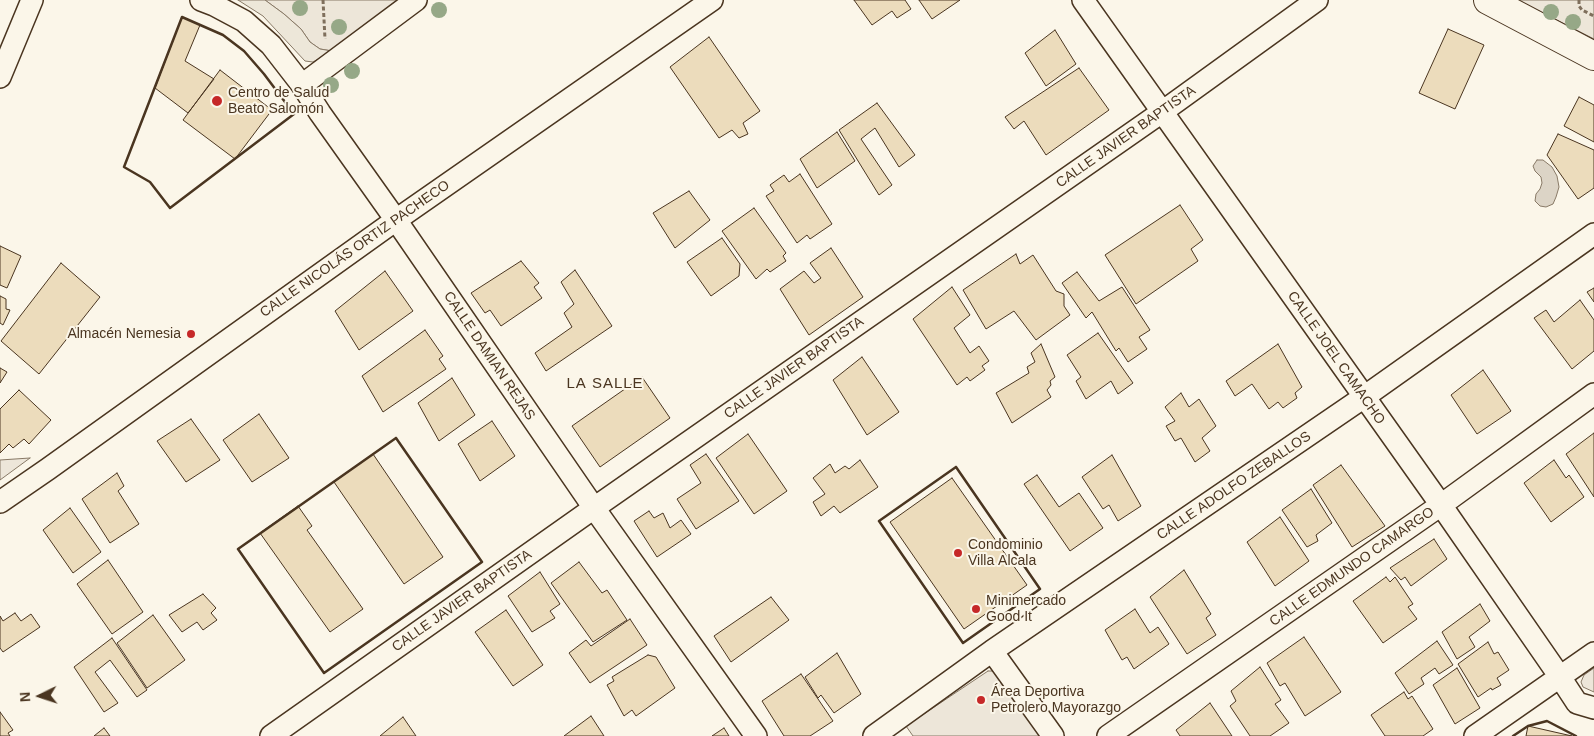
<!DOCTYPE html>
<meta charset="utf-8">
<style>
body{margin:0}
#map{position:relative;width:1594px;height:736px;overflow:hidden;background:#fbf6e9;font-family:Helvetica,sans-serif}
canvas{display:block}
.north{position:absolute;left:15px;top:671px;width:50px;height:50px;-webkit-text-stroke:4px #fbf6e9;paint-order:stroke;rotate:266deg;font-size:14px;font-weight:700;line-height:20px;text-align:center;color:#4a3520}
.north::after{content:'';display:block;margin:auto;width:18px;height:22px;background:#4a3520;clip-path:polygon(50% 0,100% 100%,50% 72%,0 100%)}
</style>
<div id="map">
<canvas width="1594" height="736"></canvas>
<div class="north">N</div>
</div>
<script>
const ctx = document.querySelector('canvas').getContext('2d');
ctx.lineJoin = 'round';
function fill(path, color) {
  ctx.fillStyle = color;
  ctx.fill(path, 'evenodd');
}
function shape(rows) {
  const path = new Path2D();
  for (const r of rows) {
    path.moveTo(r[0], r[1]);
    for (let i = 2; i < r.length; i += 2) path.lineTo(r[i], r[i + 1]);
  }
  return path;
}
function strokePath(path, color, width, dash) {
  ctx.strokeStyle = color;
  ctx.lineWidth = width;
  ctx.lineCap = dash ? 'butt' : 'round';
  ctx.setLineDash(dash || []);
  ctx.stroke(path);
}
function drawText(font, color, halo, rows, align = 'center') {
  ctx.font = font + ' Helvetica,sans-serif';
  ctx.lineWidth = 4;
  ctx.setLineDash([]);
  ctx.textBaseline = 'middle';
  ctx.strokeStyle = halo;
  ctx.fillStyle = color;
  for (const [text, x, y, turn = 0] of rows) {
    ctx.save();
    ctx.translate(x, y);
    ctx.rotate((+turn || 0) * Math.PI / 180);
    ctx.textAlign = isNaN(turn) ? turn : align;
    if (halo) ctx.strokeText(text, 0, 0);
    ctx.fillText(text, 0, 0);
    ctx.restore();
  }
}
const green = shape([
 [265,0,402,0,332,51,320,49,310,42,301,29,284,14,265,0],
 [1517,0,1594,0,1594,39,1517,0],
 [30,458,0,480,0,460,30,458],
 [1594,668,1594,692,1583,687,1581,682,1584,675,1594,668],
 [988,671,995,671,1041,736,913,736,906,726,988,671]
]);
fill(green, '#ede6d9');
strokePath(green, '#887966', 1);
const parking = shape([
 [238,0,265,0,284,14,301,29,310,42,320,49,332,51,313,62,305,61,263,16,238,0]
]);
fill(parking, '#ede7d9');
strokePath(parking, '#887966', 1);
const water = shape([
 [1537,160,1543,160,1552,167,1557,176,1559,187,1556,197,1553,204,1546,207,1540,206,1535,201,1536,194,1540,189,1542,183,1541,177,1535,171,1533,166,1537,160]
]);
fill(water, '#dcd4c6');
strokePath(water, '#887966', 1);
const building = shape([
 [854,0,905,0,911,9,897,18,892,11,872,25,854,0],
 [919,0,960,0,932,19,919,0],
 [182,17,200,25,185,61,214,79,188,113,155,88,182,17],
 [1448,29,1484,45,1455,109,1419,93,1448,29],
 [1055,30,1076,64,1046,86,1025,53,1055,30],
 [709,37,760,111,743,123,748,134,739,138,732,130,719,138,670,67,709,37],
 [1079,68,1109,110,1046,155,1024,121,1014,129,1005,117,1079,68],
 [220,70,272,110,235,159,183,120,220,70],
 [1579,97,1594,105,1594,142,1564,126,1579,97],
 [877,103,915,155,899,167,875,128,861,139,892,185,879,195,839,130,877,103],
 [837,132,855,161,817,188,800,159,837,132],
 [1558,134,1594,150,1594,188,1578,199,1547,155,1558,134],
 [800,174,832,224,810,239,807,235,797,243,766,196,774,191,770,185,784,175,789,182,800,174],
 [689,191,710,220,675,248,653,213,689,191],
 [1180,205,1203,240,1191,249,1198,261,1136,304,1105,255,1180,205],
 [754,208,786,253,783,256,786,261,770,272,767,269,756,279,722,231,754,208],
 [722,238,740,264,739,276,711,296,687,262,722,238],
 [0,246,21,256,7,288,0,285,0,246],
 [831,248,863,297,809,335,780,289,804,271,814,283,821,278,810,263,831,248],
 [1016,254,1020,264,1033,255,1056,291,1064,294,1064,306,1070,315,1036,340,1014,311,986,329,963,290,1016,254],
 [521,261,539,283,534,287,542,298,501,326,490,310,485,313,471,293,521,261],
 [61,263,100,297,39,374,1,341,61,263],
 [575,270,612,326,546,371,535,353,572,327,564,313,574,304,561,282,575,270],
 [385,271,413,311,359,350,335,311,385,271],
 [1077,272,1099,301,1122,287,1150,330,1139,337,1147,349,1128,362,1119,348,1116,351,1092,312,1086,318,1062,283,1077,272],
 [952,287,970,315,954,328,970,353,979,346,989,361,982,366,985,370,970,381,967,377,957,385,913,319,952,287],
 [1594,288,1594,302,1587,292,1594,288],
 [0,296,6,299,6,309,10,310,3,325,0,323,0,296],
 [1580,300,1594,320,1594,351,1572,369,1534,318,1546,310,1554,322,1580,300],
 [425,330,443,356,439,359,446,369,383,412,362,376,425,330],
 [1098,333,1133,383,1118,394,1111,381,1086,399,1076,381,1081,377,1067,355,1098,333],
 [1041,344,1055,377,1050,381,1051,385,1047,390,1051,397,1012,423,996,393,1029,373,1027,367,1035,362,1031,353,1041,344],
 [1278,344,1302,387,1295,393,1297,398,1283,408,1278,402,1269,409,1252,384,1235,396,1226,381,1278,344],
 [862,357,899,412,867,435,833,380,862,357],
 [0,368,7,372,0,383,0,368],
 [1483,370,1511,411,1477,434,1451,395,1483,370],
 [642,377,670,418,600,467,572,426,642,377],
 [452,378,475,415,439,441,418,403,452,378],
 [19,390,51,420,29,444,24,439,13,448,9,444,0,453,0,409,19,390],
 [1181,393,1189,407,1199,399,1216,426,1202,438,1210,451,1195,462,1181,438,1175,441,1166,426,1175,421,1165,407,1181,393],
 [259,414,289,458,252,482,223,440,259,414],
 [191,419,220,460,186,482,157,441,191,419],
 [492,421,515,456,480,481,458,444,492,421],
 [1594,433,1594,497,1566,454,1594,433],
 [748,434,787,491,754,514,716,458,748,434],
 [373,454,443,557,404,584,334,482,373,454],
 [706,454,739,501,696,529,677,499,701,483,690,465,706,454],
 [1112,455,1141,506,1118,521,1109,505,1103,509,1082,477,1112,455],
 [860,460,878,487,840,513,834,506,821,516,813,502,825,494,813,478,830,464,835,473,845,466,849,469,860,460],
 [1554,460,1566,478,1569,475,1584,497,1551,522,1524,483,1554,460],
 [1341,465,1385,526,1352,547,1313,485,1341,465],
 [117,473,124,486,118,491,139,524,110,543,82,499,117,473],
 [1037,475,1059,507,1079,493,1103,528,1070,551,1024,484,1037,475],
 [952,478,1027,585,964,629,890,522,952,478],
 [1311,489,1332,523,1316,535,1318,541,1307,547,1282,510,1311,489],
 [298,506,312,526,307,530,363,609,330,632,260,533,298,506],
 [70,508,101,552,73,573,43,530,70,508],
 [649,511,654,518,663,513,670,528,681,520,691,534,657,557,634,521,649,511],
 [1280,517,1309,561,1275,586,1247,542,1280,517],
 [1434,539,1447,559,1411,586,1405,577,1401,580,1390,568,1434,539],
 [108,560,143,612,112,634,77,584,108,560],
 [579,562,602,593,607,590,627,620,593,642,551,583,579,562],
 [1184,570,1211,614,1206,618,1216,635,1187,654,1150,597,1184,570],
 [540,572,560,604,550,611,555,618,532,632,508,596,540,572],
 [1386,577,1390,582,1395,577,1413,604,1408,607,1417,619,1383,643,1353,601,1386,577],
 [203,594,216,608,211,613,217,620,203,630,197,622,182,632,169,615,203,594],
 [771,597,789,620,731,662,714,636,771,597],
 [1480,604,1490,621,1469,637,1475,647,1457,659,1442,632,1480,604],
 [1135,609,1150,633,1158,627,1169,644,1134,669,1127,657,1122,660,1105,630,1135,609],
 [506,610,543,665,513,686,475,632,506,610],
 [15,613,21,621,31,614,40,627,3,652,0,648,0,616,3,621,15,613],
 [153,615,185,660,147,688,117,643,153,615],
 [630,619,647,645,590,683,569,653,586,640,591,646,630,619],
 [1304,637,1341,692,1305,716,1285,683,1280,686,1267,663,1304,637],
 [112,638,147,690,137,697,110,660,95,672,118,703,104,712,74,667,112,638],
 [1437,641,1453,665,1439,674,1435,668,1421,678,1424,684,1409,694,1395,673,1437,641],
 [1488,642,1494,654,1498,652,1509,670,1497,678,1501,685,1492,690,1491,688,1478,697,1458,664,1488,642],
 [837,653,861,694,834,713,821,695,818,698,805,677,837,653],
 [648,655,656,657,675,688,636,716,632,710,624,716,607,685,614,681,612,677,648,655],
 [1260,667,1281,700,1275,704,1289,723,1270,736,1250,736,1230,706,1236,701,1231,691,1260,667],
 [1457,668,1480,708,1455,724,1433,685,1457,668],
 [801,674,833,721,810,736,784,736,762,701,801,674],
 [1404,692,1408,699,1412,696,1433,729,1423,736,1385,736,1371,715,1404,692],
 [1210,703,1232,736,1180,736,1176,730,1210,703],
 [0,712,13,730,8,733,10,736,0,736,0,712],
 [591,716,604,736,564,736,591,716],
 [403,717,416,736,380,736,403,717],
 [1528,726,1572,736,1526,736,1528,726],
 [104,728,110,736,94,736,104,728],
 [724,728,729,736,712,736,724,728]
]);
fill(building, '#ecdcbc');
strokePath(building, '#4a3520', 1);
const minor = shape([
 [201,0,214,5,244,21,271,45,302,85,320,113,396,220,594,508,756,736],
 [1083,0,1441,505,1560,677,1577,703,1594,708],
 [0,77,32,0],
 [302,85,416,0],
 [0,502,48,469,396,220,712,0],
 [992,651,1053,736],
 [271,736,594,508,1162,112,1317,0],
 [874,736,992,651,1364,397,1594,234],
 [1108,736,1441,505,1594,394],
 [1475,736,1594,653]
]);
const trunk = shape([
 [1488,0,1594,56]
]);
strokePath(minor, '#4a3520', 24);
strokePath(trunk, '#4a3520', 30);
strokePath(shape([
 [323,0,325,39],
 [1579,0,1579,6,1582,10,1594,16]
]), '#7f6f5c', 3, [4, 2.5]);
strokePath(minor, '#fbf6e9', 21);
strokePath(trunk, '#fbf6e9', 28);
strokePath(shape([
 [182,17,223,35,244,51,264,74,294,114,170,208,150,182,124,167,182,17],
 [396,438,482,562,324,673,238,549,396,438],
 [956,467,1040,589,963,643,879,521,956,467],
 [1513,736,1528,726,1547,721,1576,736]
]), '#4a3520', 2.5);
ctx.fillStyle = '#96a887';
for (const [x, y] of [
 [300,8],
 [439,10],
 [1551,12],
 [1573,22],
 [339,27],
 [352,71],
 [331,85]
]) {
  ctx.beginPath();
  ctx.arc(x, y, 8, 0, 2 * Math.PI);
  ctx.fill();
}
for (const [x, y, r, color] of [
 [217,101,6,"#c62828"],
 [191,334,5,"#c62828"],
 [958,553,5,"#c62828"],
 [976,609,5,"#c62828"],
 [981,700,5,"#c62828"]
]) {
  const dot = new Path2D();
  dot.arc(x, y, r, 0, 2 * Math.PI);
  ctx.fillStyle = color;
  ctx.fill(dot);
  strokePath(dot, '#fbf6e9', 2);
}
drawText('14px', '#4a3520', '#fbf6e9', [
 ["Centro de Salud",228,93],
 ["Beato Salomón",228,109],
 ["Almacén Nemesia",181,334,"right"],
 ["Condominio",968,545],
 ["Villa Alcala",968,561],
 ["Minimercado",986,601],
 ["Good It",986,617],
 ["Área Deportiva",991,692],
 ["Petrolero Mayorazgo",991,708]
], 'left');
drawText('14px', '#4a3520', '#fbf6e9', [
 ["CALLE JAVIER BAPTISTA",1126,137,-35],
 ["CALLE NICOLÁS ORTIZ PACHECO",355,249,-35],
 ["CALLE DAMIAN REJAS",489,356,56],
 ["CALLE JOEL CAMACHO",1336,358,55],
 ["CALLE JAVIER BAPTISTA",794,368,-35],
 ["CALLE ADOLFO ZEBALLOS",1234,486,-34],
 ["CALLE EDMUNDO CAMARGO",1352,567,-35],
 ["CALLE JAVIER BAPTISTA",462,601,-35]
]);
ctx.letterSpacing = '1px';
drawText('15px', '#4a3520', '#fbf6e9', [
 ["LA SALLE",605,384]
]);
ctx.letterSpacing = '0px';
</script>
